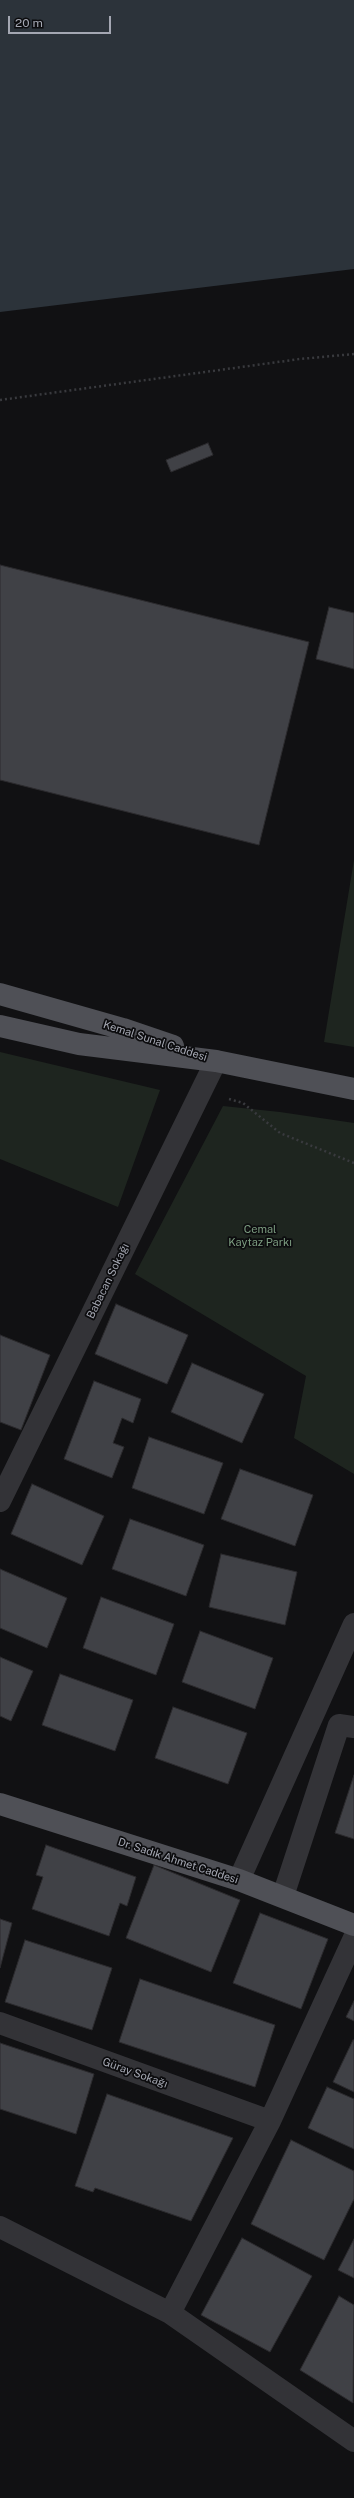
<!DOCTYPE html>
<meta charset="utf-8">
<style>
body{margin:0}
#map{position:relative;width:354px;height:2498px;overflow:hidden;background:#111113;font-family:"Public Sans",sans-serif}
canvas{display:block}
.scale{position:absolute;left:8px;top:16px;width:103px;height:18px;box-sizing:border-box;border:2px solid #a4a7b2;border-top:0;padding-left:5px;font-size:12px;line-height:14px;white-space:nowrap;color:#a4a7b2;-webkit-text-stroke:3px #0c0c0e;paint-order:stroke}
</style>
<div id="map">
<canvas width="354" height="2498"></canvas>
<div class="scale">20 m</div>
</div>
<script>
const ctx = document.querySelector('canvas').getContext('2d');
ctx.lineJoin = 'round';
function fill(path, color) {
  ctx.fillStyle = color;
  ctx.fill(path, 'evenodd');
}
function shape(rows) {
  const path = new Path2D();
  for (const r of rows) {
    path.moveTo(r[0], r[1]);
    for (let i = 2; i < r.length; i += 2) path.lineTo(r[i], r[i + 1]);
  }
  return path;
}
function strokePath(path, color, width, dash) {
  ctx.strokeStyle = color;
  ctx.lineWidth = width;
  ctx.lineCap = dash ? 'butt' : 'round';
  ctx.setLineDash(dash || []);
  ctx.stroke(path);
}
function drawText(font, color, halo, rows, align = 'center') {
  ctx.font = font + ' "Public Sans",sans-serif';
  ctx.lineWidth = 3.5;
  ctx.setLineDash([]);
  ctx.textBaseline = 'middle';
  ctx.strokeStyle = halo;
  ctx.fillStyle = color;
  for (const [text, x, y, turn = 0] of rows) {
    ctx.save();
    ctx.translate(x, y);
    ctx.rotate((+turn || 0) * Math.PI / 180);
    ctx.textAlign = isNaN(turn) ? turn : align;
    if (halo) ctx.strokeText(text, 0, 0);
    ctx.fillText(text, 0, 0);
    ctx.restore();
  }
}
fill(shape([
 [354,860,354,1047,324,1042],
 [0,1052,160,1090,118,1207,0,1159],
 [223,1106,280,1112,354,1123,354,1474,294,1438,306,1376,135,1274]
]), '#1e251f');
fill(shape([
 [0,0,354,0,354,269,0,312]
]), '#2c333a');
const building = shape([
 [208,443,213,455,171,472,166,460,208,443],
 [0,565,309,642,259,845,0,780,0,565],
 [329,607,354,613,354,669,316,659,329,607],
 [116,1304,188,1335,167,1384,95,1354,116,1304],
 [0,1335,50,1355,21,1430,0,1422,0,1335],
 [192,1363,264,1394,242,1443,171,1412,192,1363],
 [94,1381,141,1399,133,1423,122,1418,113,1443,124,1447,112,1478,64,1459,94,1381],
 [149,1437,223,1463,204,1514,132,1488,149,1437],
 [240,1469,313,1495,295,1546,221,1519,240,1469],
 [32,1484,104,1516,82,1565,11,1534,32,1484],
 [130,1519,204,1545,186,1596,112,1569,130,1519],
 [221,1554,297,1572,285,1625,209,1607,221,1554],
 [0,1569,67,1598,47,1648,0,1628,0,1569],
 [101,1597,174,1624,156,1675,83,1648,101,1597],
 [200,1631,273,1658,255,1709,182,1682,200,1631],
 [0,1657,33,1671,11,1721,0,1716,0,1657],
 [60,1674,133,1700,115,1751,42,1725,60,1674],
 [173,1707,247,1733,228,1784,155,1758,173,1707],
 [354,1775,354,1839,335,1833,354,1775],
 [46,1845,136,1877,127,1906,120,1903,109,1936,32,1909,43,1877,36,1875,46,1845],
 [154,1865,240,1900,211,1972,126,1938,154,1865],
 [260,1913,328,1939,301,2009,233,1983,260,1913],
 [0,1919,12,1923,0,1968,0,1919],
 [25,1940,112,1968,92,2030,5,2002,25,1940],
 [140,1979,275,2025,255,2087,119,2042,140,1979],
 [354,2001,354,2021,346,2017,354,2001],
 [353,2040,354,2040,354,2092,333,2082,353,2040],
 [0,2043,94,2074,76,2134,0,2109,0,2043],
 [327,2087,354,2099,354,2149,308,2128,327,2087],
 [107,2094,233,2138,191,2221,95,2188,93,2192,75,2186,107,2094],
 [291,2140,354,2171,354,2199,324,2260,251,2224,291,2140],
 [242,2238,312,2276,270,2352,201,2315,242,2238],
 [354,2239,354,2278,338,2270,354,2239],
 [339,2296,354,2305,353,2403,300,2370,339,2296]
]);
fill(building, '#404146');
strokePath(building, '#2c2b2e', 1);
strokePath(shape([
 [0,400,300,359,354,354],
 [229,1099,243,1103,280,1133,354,1163]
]), '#393a3e', 2.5, [2, 3]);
strokePath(shape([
 [0,1501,216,1061],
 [239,1880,354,1624],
 [283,1896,339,1725,354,1727],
 [0,2023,270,2121],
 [0,2227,170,2313,354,2441],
 [170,2313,270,2121,354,1938]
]), '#333337', 22);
strokePath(shape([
 [0,994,123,1029,173,1046],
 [0,1026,79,1044,216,1061,354,1089],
 [0,1804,239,1880,354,1925]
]), '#4f5056', 22);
drawText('11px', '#a4a7b2', '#0c0c0e', [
 ["Kemal Sunal Caddesi",155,1041,18],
 ["Babacan Sokağı",108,1281,-64],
 ["Dr. Sadık Ahmet Caddesi",178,1861,18],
 ["Güray Sokağı",135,2073,20]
]);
drawText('11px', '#7c9c80', '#0c0c0e', [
 ["Cemal",260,1230],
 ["Kaytaz Parkı",260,1243]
]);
</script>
